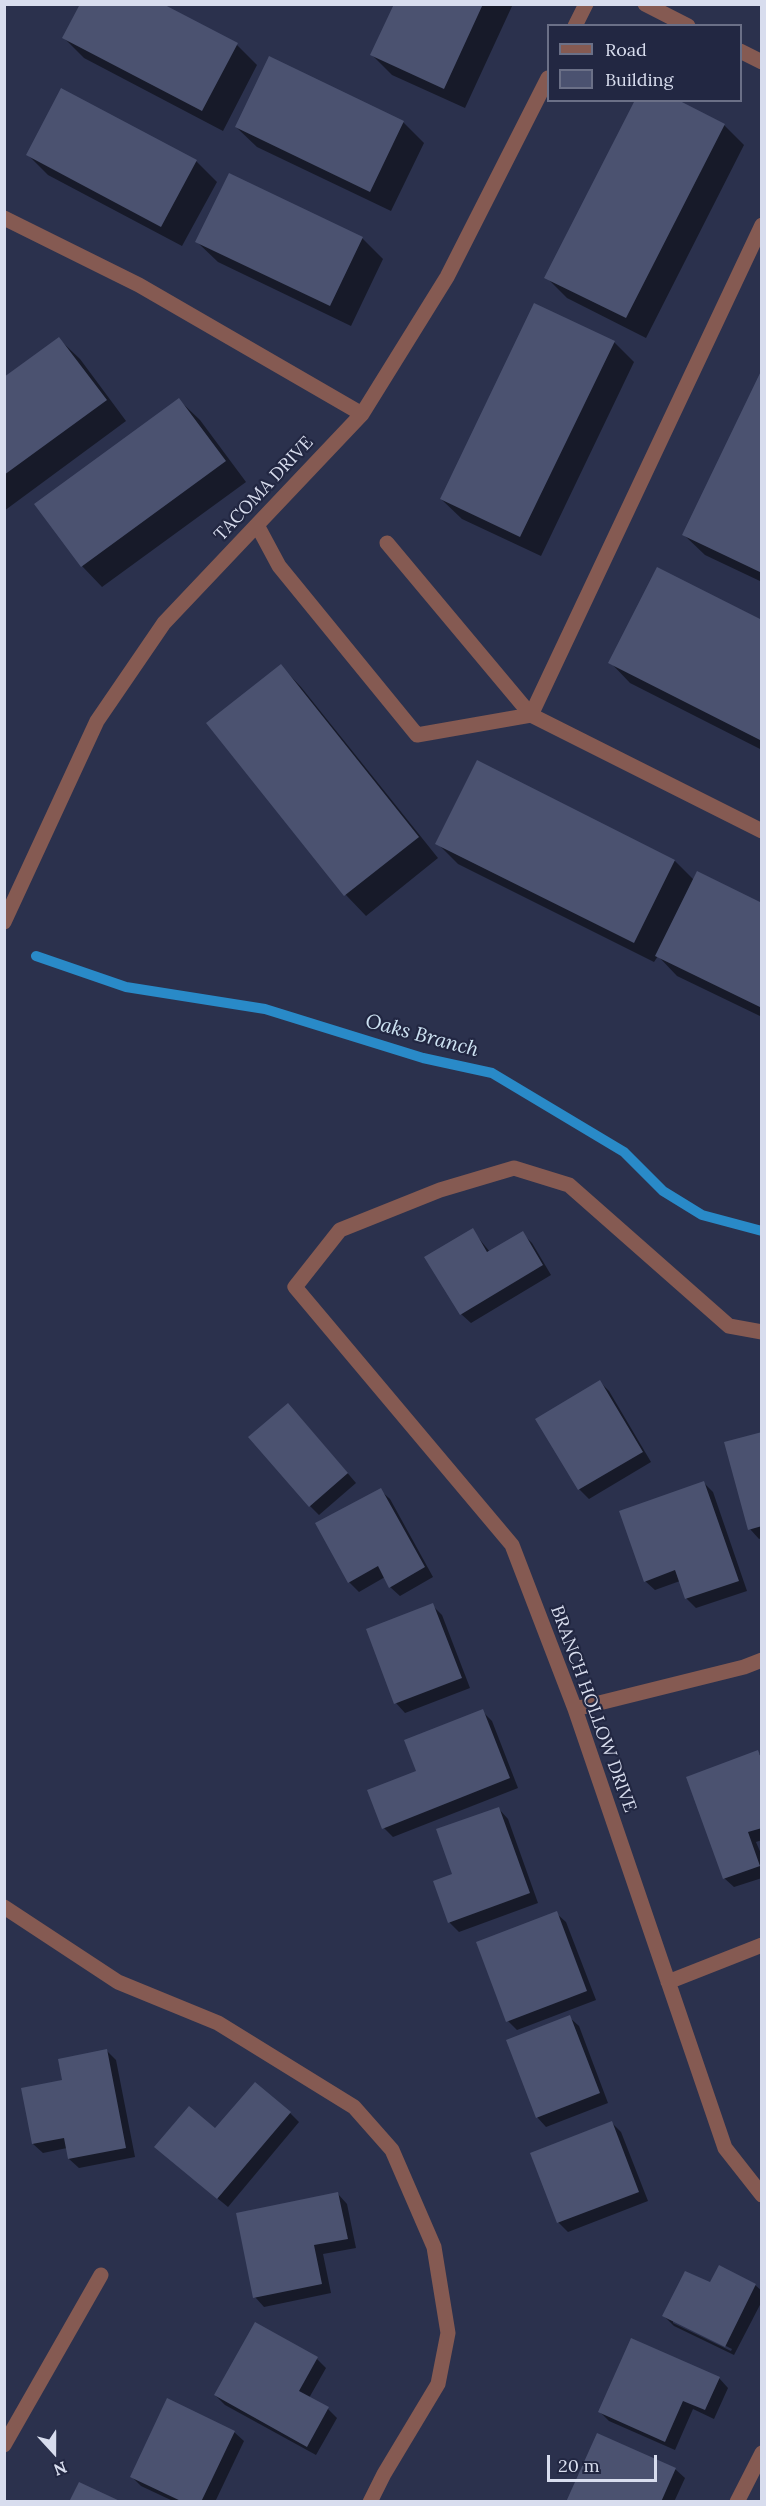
<!DOCTYPE html>
<style>
body{margin:0}
#map{position:relative;width:766px;height:2506px;overflow:hidden;background:#2b314d;font-family:Lora,serif}
canvas{display:block}
.frame{position:absolute;inset:0;border:6px solid #d8ddee;pointer-events:none}
.legend{position:absolute;left:547px;top:24px;width:195px;height:78px;box-sizing:border-box;background:#222742;border:2px solid #6b7087;margin:0;padding:8px 10px;list-style:none;font-size:18px;color:#d8ddee}
.legend li{display:flex;align-items:center;gap:12px;height:30px}
.legend b{width:30px;border:2px solid #6b7087}
.north{position:absolute;left:24px;top:2422px;width:60px;height:60px;-webkit-text-stroke:4px #222742;paint-order:stroke;rotate:159deg;font-size:16px;font-weight:700;line-height:24px;text-align:center;color:#d8ddee}
.north::after{content:'';display:block;margin:auto;width:21px;height:27px;background:#d8ddee;clip-path:polygon(50% 0,100% 100%,50% 72%,0 100%)}
.scale{position:absolute;left:547px;top:2455px;width:110px;height:27px;box-sizing:border-box;border:3px solid #d8ddee;border-top:0;padding-left:8px;font-size:18px;line-height:21px;white-space:nowrap;color:#d8ddee;-webkit-text-stroke:4px #222742;paint-order:stroke}
</style>
<div id="map">
<canvas width="766" height="2506"></canvas>
<div class="frame"></div>
<ul class="legend">
<li><b style="height:8px;background:#855a52"></b>Road</li>
<li><b style="height:16px;background:#4b5270"></b>Building</li>
</ul>
<div class="north">N</div>
<div class="scale">20 m</div>
</div>
<script>
const ctx = document.querySelector('canvas').getContext('2d');
ctx.lineJoin = 'round';
function fill(path, color) {
  ctx.fillStyle = color;
  ctx.fill(path, 'evenodd');
}
function shape(rows) {
  const path = new Path2D();
  for (const r of rows) {
    path.moveTo(r[0], r[1]);
    for (let i = 2; i < r.length; i += 2) path.lineTo(r[i], r[i + 1]);
  }
  return path;
}
function strokePath(path, color, width, dash) {
  ctx.strokeStyle = color;
  ctx.lineWidth = width;
  ctx.lineCap = dash ? 'butt' : 'round';
  ctx.setLineDash(dash || []);
  ctx.stroke(path);
}
function drawText(font, color, halo, rows, align = 'center') {
  ctx.font = font + ' Lora,serif';
  ctx.lineWidth = 4.5;
  ctx.setLineDash([]);
  ctx.textBaseline = 'middle';
  ctx.strokeStyle = halo;
  ctx.fillStyle = color;
  for (const [text, x, y, turn = 0] of rows) {
    ctx.save();
    ctx.translate(x, y);
    ctx.rotate((+turn || 0) * Math.PI / 180);
    ctx.textAlign = isNaN(turn) ? turn : align;
    if (halo) ctx.strokeText(text, 0, 0);
    ctx.fillText(text, 0, 0);
    ctx.restore();
  }
}
fill(shape([
 [395,4,513,4,465,108,392,75,372,55],
 [64,38,237,45,257,65,223,131,84,58],
 [62,90,196,161,217,182,182,246,48,175,28,155],
 [403,122,424,143,391,211,257,147,236,127],
 [724,125,744,145,646,338,567,298,546,277],
 [229,175,362,238,383,259,351,326,218,262,197,242],
 [59,339,80,359,126,421,4,511,4,379],
 [614,342,634,362,541,556,462,519,441,499],
 [762,372,762,582,705,555,684,535],
 [179,400,200,420,246,482,102,587,82,566],
 [762,622,762,750,630,683,610,662],
 [281,666,301,687,438,858,366,916,346,895,209,723],
 [478,762,675,861,694,880,762,904,762,1017,677,976,658,956,654,962,458,864,437,843],
 [472,1230,490,1252,522,1233,532,1243,551,1275,471,1323,461,1314],
 [600,1382,609,1391,651,1462,589,1499,579,1489,537,1420],
 [297,1414,356,1483,319,1515,310,1506],
 [762,1433,762,1538,759,1539,750,1529],
 [704,1483,713,1492,747,1591,696,1608,686,1598,680,1581,655,1590,645,1581],
 [380,1490,390,1499,433,1577,400,1596,390,1587,385,1577,359,1592,349,1582],
 [432,1605,442,1615,470,1688,405,1713,396,1703],
 [482,1711,492,1721,518,1788,393,1837,384,1828,418,1772],
 [757,1752,762,1756,762,1840,756,1842,762,1856,762,1878,734,1887,724,1878],
 [499,1809,508,1819,538,1903,459,1932,450,1923,435,1882,454,1874],
 [556,1913,566,1922,596,2000,517,2030,508,2021],
 [569,2017,579,2026,608,2103,546,2127,537,2117],
 [107,2051,116,2060,135,2157,79,2168,69,2159,67,2148,43,2153,33,2144,64,2081],
 [290,2113,299,2122,228,2207,166,2156,216,2130],
 [612,2123,621,2132,648,2201,568,2232,558,2222],
 [338,2194,347,2204,356,2248,323,2254,331,2293,264,2307,255,2297],
 [755,2285,762,2291,762,2301,734,2355,674,2326,664,2316],
 [673,2320,732,2349,731,2351,673,2323],
 [317,2359,326,2368,309,2398,328,2409,337,2418,316,2455,225,2405,215,2395],
 [719,2378,728,2388,714,2419,693,2409,675,2450,609,2421,600,2412],
 [234,2432,244,2441,215,2502,175,2502,141,2486,131,2476],
 [675,2469,685,2478,674,2502,567,2502]
]), '#0007');
strokePath(shape([
 [36,956,126,987,265,1009,423,1058,492,1073,624,1152,663,1191,702,1215,762,1231]
]), '#298ac8', 10);
fill(shape([
 [80,4,163,4,238,43,202,111,62,38],
 [394,4,483,4,444,89,370,55],
 [269,56,404,121,370,192,235,127],
 [61,88,197,160,161,227,26,155],
 [635,100,678,100,725,124,626,318,544,278],
 [229,173,363,237,330,306,195,242],
 [534,303,615,341,520,537,440,499],
 [59,337,107,400,4,475,4,377],
 [762,369,762,573,682,535],
 [179,398,226,461,81,567,34,504],
 [657,567,762,620,762,741,608,663],
 [281,664,419,837,344,896,206,723],
 [477,760,675,860,634,943,435,844],
 [697,871,762,903,762,1008,655,956],
 [473,1228,487,1252,523,1231,543,1265,460,1315,424,1257],
 [600,1380,643,1452,578,1490,535,1419],
 [288,1403,348,1473,309,1507,248,1437],
 [762,1432,762,1526,748,1530,724,1442],
 [704,1481,739,1581,685,1599,675,1570,644,1582,619,1511],
 [381,1488,425,1567,389,1588,378,1566,348,1583,315,1523],
 [433,1603,462,1678,394,1704,366,1629],
 [483,1709,510,1778,382,1829,367,1790,416,1771,404,1740],
 [758,1750,762,1761,762,1828,748,1832,760,1866,723,1879,686,1777],
 [499,1807,530,1893,448,1923,433,1881,452,1874,436,1829],
 [557,1911,587,1991,506,2022,476,1942],
 [570,2015,600,2093,536,2118,506,2040],
 [107,2049,126,2148,68,2159,64,2138,32,2144,21,2088,62,2080,58,2059],
 [255,2082,291,2112,217,2199,154,2147,189,2106,215,2128],
 [612,2121,639,2192,557,2223,530,2153],
 [338,2192,348,2239,314,2245,322,2284,253,2298,236,2213],
 [719,2265,756,2284,725,2347,662,2316,685,2271,710,2282],
 [255,2322,318,2357,299,2391,329,2407,307,2447,214,2395],
 [631,2338,720,2377,705,2410,683,2401,665,2442,598,2412],
 [167,2398,235,2431,201,2502,183,2502,130,2477],
 [597,2433,676,2468,661,2502,566,2502],
 [79,2482,122,2502,69,2502]
]), '#4b5270');
strokePath(shape([
 [645,4,688,26],
 [575,26,586,4],
 [740,51,762,62],
 [4,218,139,285,362,414],
 [257,525,279,566,417,735,531,715,762,831],
 [387,543,531,715,762,225],
 [4,922,97,721,164,623,362,414,447,277,548,78],
 [762,1332,729,1326,569,1185,514,1168,440,1190,340,1230,295,1287,512,1545,575,1709,725,2148,762,2195],
 [575,1709,744,1667,762,1660],
 [4,1907,118,1982,218,2023,354,2107,392,2150,434,2247,448,2333,438,2384,384,2474,370,2502],
 [668,1982,762,1945],
 [4,2445,101,2275],
 [737,2502,762,2453]
]), '#855a52', 15);
drawText('18px', '#d8ddee', '#222742', [
 ["TACOMA DRIVE",264,489,-47],
 ["BRANCH HOLLOW DRIVE",593,1709,70]
]);
drawText('italic 20px', '#cee3f3', '#222742', [
 ["Oaks Branch",422,1036,15]
]);
</script>
